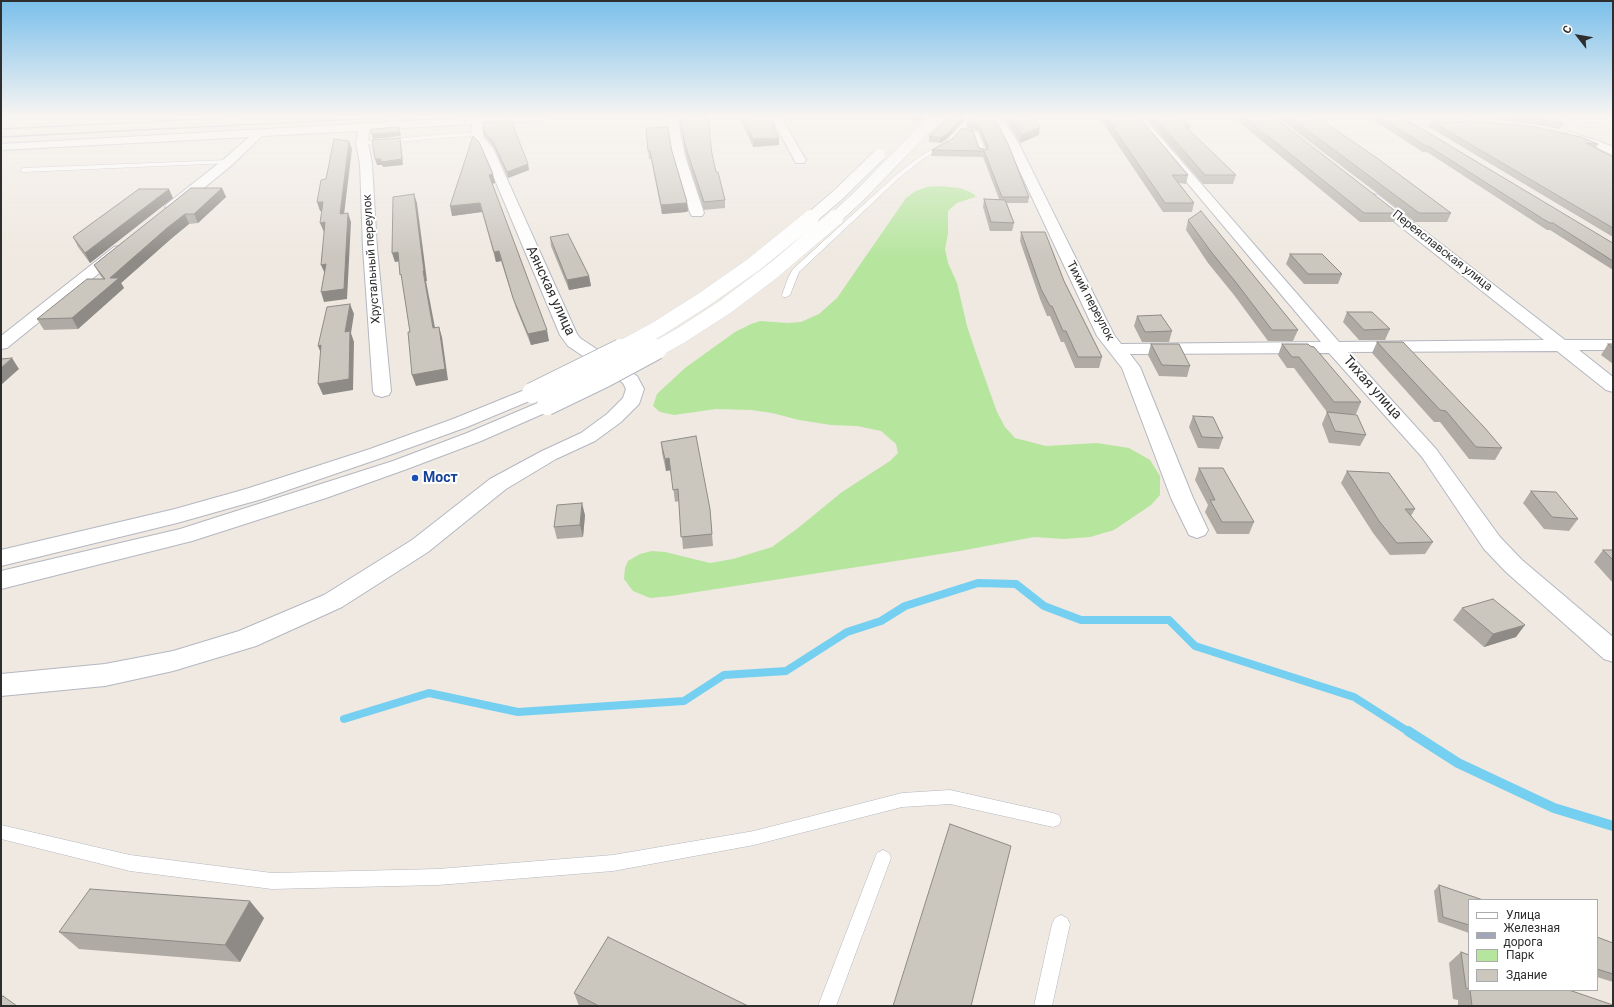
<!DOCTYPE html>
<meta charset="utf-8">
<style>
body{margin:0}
#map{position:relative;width:1614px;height:1007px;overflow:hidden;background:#efe9e1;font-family:Roboto,sans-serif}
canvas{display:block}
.frame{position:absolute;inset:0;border:2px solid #2e2e2e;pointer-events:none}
.legend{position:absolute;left:1468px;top:899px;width:130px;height:92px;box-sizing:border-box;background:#fff;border:1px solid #ababab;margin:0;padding:5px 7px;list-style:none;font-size:12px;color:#2e2e2e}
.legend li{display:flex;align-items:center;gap:8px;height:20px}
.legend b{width:20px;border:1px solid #ababab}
.north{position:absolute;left:1558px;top:16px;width:40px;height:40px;-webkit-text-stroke:3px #fff;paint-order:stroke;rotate:301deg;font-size:11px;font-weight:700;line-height:16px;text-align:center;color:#2e2e2e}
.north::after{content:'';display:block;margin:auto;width:14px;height:18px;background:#2e2e2e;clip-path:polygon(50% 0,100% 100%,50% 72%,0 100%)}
</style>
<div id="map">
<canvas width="1614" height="1007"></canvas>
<div class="frame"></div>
<ul class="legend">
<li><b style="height:5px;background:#fff"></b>Улица</li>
<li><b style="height:5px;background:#a3a6b8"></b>Железная дорога</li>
<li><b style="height:11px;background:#b6e59e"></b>Парк</li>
<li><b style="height:11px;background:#cbc7bf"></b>Здание</li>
</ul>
<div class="north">С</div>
</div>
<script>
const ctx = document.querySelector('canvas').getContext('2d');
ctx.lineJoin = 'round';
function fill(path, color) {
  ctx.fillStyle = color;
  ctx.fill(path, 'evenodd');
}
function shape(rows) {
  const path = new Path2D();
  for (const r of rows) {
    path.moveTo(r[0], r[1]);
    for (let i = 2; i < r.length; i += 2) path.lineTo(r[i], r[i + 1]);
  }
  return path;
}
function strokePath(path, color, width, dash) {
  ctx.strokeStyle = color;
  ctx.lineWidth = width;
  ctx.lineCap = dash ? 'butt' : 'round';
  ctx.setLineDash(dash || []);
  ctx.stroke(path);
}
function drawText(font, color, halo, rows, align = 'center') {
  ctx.font = font + ' Roboto,sans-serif';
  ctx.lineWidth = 4;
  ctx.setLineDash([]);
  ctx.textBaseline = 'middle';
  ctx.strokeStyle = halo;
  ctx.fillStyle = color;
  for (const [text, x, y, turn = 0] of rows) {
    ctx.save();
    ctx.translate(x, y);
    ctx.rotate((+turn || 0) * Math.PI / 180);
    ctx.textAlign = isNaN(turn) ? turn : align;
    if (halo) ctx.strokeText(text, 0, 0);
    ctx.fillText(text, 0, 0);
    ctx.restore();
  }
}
fill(shape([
 [939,186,960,188,970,192,975,195,975,197,957,203,948,211,948,234,945,249,948,263,957,283,967,326,976,353,997,412,1005,427,1015,438,1046,446,1097,443,1129,448,1150,460,1160,476,1160,495,1151,505,1114,530,1090,537,1064,539,1034,537,960,551,671,596,650,598,633,591,624,579,625,568,628,561,640,554,652,551,665,552,710,563,733,559,772,547,798,528,842,492,890,461,898,453,896,444,881,431,857,426,831,425,799,420,772,413,751,410,716,409,674,415,660,412,653,406,657,394,685,368,735,332,751,324,760,321,788,323,801,322,819,314,837,298,906,198,916,191,927,187]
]), '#b6e59e');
strokePath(shape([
 [344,719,429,693,518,712,684,701,724,675,786,671,847,632,881,621,905,606,978,583,1016,584,1044,606,1081,620,1169,620,1195,646,1354,697,1409,732]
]), '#75cff0', 8);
strokePath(shape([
 [1408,731,1458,763,1554,808,1613,826]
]), '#75cff0', 10);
const lane = shape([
 [969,117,975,117,964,129,978,133,986,153,985,154,980,153,974,135,961,132,951,143,923,159,900,177,799,272,790,295,786,297,783,297,782,295,788,278,793,269,896,175,919,157,947,141,969,117],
 [1510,117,1613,119,1613,123,1513,119,1510,117],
 [476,132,479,134,478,135,362,145,359,143,362,141,476,132],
 [228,160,231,162,230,163,23,172,20,170,23,168,228,160],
 [950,790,1053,813,1059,815,1061,820,1059,825,1053,827,950,804,902,807,754,845,613,871,438,885,272,889,130,871,1,839,1,825,130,855,272,873,438,869,613,855,754,831,902,793,950,790],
 [883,850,889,853,891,858,836,1006,818,1006,875,858,877,853,883,850],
 [1061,915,1067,918,1070,924,1052,1006,1034,1006,1052,924,1055,918,1061,915]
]);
const street = shape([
 [478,117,549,117,544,120,483,124,483,136,493,148,577,334,580,338,637,376,644,389,639,404,621,422,595,441,556,459,506,489,428,552,342,607,256,646,173,671,105,686,1,696,1,674,105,664,173,651,239,631,324,595,412,540,490,479,542,451,581,433,607,414,623,398,626,389,623,383,568,346,560,335,482,149,471,137,472,124,369,130,368,143,372,164,377,248,391,391,389,395,382,397,375,395,373,391,363,248,360,164,356,143,358,131,262,136,232,165,177,210,172,211,167,210,165,207,167,204,224,159,249,137,1,150,1,144,478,117],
 [667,117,677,117,685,156,704,213,702,216,692,216,690,213,673,156,667,117],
 [771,117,781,117,806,160,804,163,796,163,771,117],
 [992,117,1002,117,1019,144,1114,335,1121,344,1321,342,1132,117,1143,117,1339,342,1544,340,1368,201,1366,198,1368,195,1373,194,1378,195,1565,340,1613,340,1613,350,1579,350,1613,377,1613,392,1606,390,1557,351,1348,352,1436,449,1500,537,1522,560,1613,637,1613,662,1604,659,1506,572,1484,549,1422,457,1329,353,1130,354,1140,367,1193,498,1208,530,1205,535,1197,538,1189,535,1171,498,1122,368,1097,336,1007,144,992,117],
 [1410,119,1461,119,1466,122,1461,125,1406,124,1405,122,1410,119],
 [1570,132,1601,142,1613,147,1613,155,1593,146,1566,137,1564,135,1570,132],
 [119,246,124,247,126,250,124,253,7,348,1,349,1,336,114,247,119,246]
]);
const secondary = shape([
 [532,387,539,389,541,393,539,397,467,427,384,457,262,499,177,523,1,566,1,550,175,509,246,489,370,449,453,419,532,387],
 [547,399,554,401,557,405,554,409,481,441,407,469,326,498,192,541,1,589,1,571,180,529,393,461,467,433,547,399]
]);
const highway = shape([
 [912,117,923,117,921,120,917,121,913,120,912,117]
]);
strokePath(lane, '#b4b7c1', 1);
strokePath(street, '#b4b7c1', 2);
strokePath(secondary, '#b4b7c1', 2);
strokePath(highway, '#c9c9c9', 2);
fill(lane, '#fff');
fill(street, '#fff');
fill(secondary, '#fff');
fill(highway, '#ffa35c');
strokePath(shape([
 [1,129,242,117],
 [1,137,401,117]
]), '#a3a6b8', 1.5);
const secondaryBridgeFar2 = shape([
 [810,219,839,194,879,155],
 [834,219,858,197,936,117]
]);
const secondaryBridgeFar1 = shape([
 [619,350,659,328,703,300,753,265,811,218],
 [655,350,680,336,725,307,774,270,835,218]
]);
const secondaryBridge = shape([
 [532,393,621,349],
 [547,405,605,377,657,349]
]);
strokePath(secondaryBridgeFar2, '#b4b7c1', 13, []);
strokePath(secondaryBridgeFar1, '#b4b7c1', 16, []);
strokePath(secondaryBridge, '#b4b7c1', 22, []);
strokePath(secondaryBridgeFar2, '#fff', 12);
strokePath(secondaryBridgeFar1, '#fff', 16);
strokePath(secondaryBridge, '#fff', 20);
fill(shape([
 [741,117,770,117,775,130,779,138,779,145,753,147,741,121],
 [950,117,967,117,946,140,940,143,929,142,929,136],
 [973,117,1029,197,1028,203,1007,203,1014,223,1012,231,990,231,983,207,984,199,999,199,983,157,931,156,932,150,979,148,986,149,979,132,967,128,967,123],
 [1004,117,1033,117,1039,135,1020,143],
 [1099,117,1139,117,1188,175,1186,184,1179,183,1194,203,1192,212,1163,212],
 [1145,117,1180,117,1191,126,1189,131,1236,175,1233,184,1203,184],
 [1233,117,1274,117,1398,213,1394,222,1360,222],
 [1277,117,1317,117,1451,213,1447,222,1415,222],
 [1368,117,1402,117,1611,242,1613,243,1613,270,1550,230,1547,230,1427,152,1423,152],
 [1428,117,1551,117,1563,124,1560,129,1532,124,1486,119],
 [1578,117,1613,117,1613,118],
 [680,121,712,154,716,172,725,200,725,208,704,210,686,156,681,128],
 [1431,121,1598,144,1596,148,1613,157,1613,237,1429,127],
 [646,128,671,148,687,202,688,211,686,212,662,214,651,159,649,159],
 [483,130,528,164,529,170,508,178,494,147,484,135],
 [473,136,495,183,492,184,549,341,531,345,516,308,501,261,496,262,482,212,452,216],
 [222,188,226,197,198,223,189,224,172,238,121,283,124,288,78,329,44,330,37,319,103,279,100,275,94,265],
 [173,198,90,263,78,247,73,237],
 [1188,220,1298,330,1293,341,1268,341,1234,295,1208,263,1186,230],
 [1021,232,1064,281,1102,357,1099,368,1075,368,1064,342,1061,342,1050,316,1047,316,1040,299,1020,241],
 [550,237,589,276,591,286,569,290,551,246],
 [1290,254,1342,274,1338,284,1304,284,1286,264],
 [1347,312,1390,329,1385,340,1359,340,1343,322],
 [1137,316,1172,331,1169,342,1142,342,1134,326],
 [1377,342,1502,448,1495,460,1469,459,1440,422,1434,422,1372,353],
 [1151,344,1190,366,1187,377,1159,376,1148,355],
 [1282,344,1361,402,1356,414,1342,414,1366,435,1360,446,1329,443,1322,424,1327,412,1294,368,1287,368,1278,355],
 [1608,344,1613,344,1613,364,1601,355],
 [1193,416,1223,438,1219,449,1198,448,1189,427],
 [661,442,710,509,713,546,683,549,679,501,675,502,671,470,666,471,662,453],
 [1199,468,1254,522,1249,534,1217,534,1205,512,1208,505,1195,480],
 [1347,471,1415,509,1411,516,1433,542,1425,554,1390,555,1373,533,1341,483],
 [1531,491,1578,519,1569,531,1544,529,1523,503],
 [585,515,583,537,557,539,554,527],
 [1603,550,1613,550,1613,583,1594,562],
 [1462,608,1516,637,1484,647,1453,620],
 [1439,885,1469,900,1469,933,1438,922,1434,891],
 [264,918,240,962,79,949,59,932],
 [1597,937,1613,943,1613,982,1597,977],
 [1461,952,1469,955,1469,990,1569,990,1613,1006,1458,1006,1458,1000,1453,999,1449,963],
 [574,993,748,1006,579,1006]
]), '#afaba4');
fill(shape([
 [963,117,967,117,946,140,940,143,940,138],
 [399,127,401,136,373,139,372,134],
 [1040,127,1039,135,1020,143,1022,135],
 [400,138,401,143,403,165,383,167,382,165,377,165,375,159],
 [779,138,779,145,753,147,753,139],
 [349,141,352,149,343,223,340,214],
 [528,164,529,170,508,178,507,172],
 [493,174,495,183,491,184,489,175],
 [222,188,226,197,198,223,194,214],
 [169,189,173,198,90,263,85,253],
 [414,194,417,203,427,281,426,281,437,338,433,328,423,271],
 [317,202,323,202,326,211,320,211],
 [687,202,688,211,686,212,662,214,661,205],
 [480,203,482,212,452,216,450,206],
 [348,213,351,222,347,299,324,302,321,292],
 [185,214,189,224,172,238,121,283,124,288,78,329,72,318,110,278,167,228],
 [325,222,328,231,324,232,320,223],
 [499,251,501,261,496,262,494,252],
 [398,252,401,261,395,262,392,253],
 [326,264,325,274,321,265],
 [589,276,591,286,569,290,567,280],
 [350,304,354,314,351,333,354,342,353,390,323,395,318,384,345,332],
 [439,327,442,337,448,380,416,386,412,375],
 [547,330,549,341,531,345,528,334],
 [321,345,322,356,318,346],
 [12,358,19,369,1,385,1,368],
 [669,458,671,470,666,471,665,459],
 [582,503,585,515,583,537,580,525],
 [1525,625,1516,637,1484,647,1493,634],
 [250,901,264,918,240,962,225,945]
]), '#8e8b86');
const building = shape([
 [680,117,708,117,712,154,716,172,718,172,725,200,704,202,686,148,680,121,680,117],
 [743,117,770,117,775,126,773,126,779,138,753,139,743,117],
 [950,117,963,117,947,134,940,138,929,136,950,117],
 [973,117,994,117,1008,144,1029,197,1002,197,984,151,932,150,952,139,962,128,973,131,979,148,987,150,988,147,980,127,967,123,973,117],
 [1010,117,1033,117,1040,127,1022,135,1010,117],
 [1106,117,1139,117,1188,175,1172,175,1194,203,1165,203,1106,117],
 [1154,117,1180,117,1191,126,1185,126,1236,175,1205,175,1154,117],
 [1244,117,1274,117,1398,213,1364,213,1244,117],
 [1290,117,1317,117,1377,158,1451,213,1419,213,1290,117],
 [1379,117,1402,117,1611,242,1613,243,1613,261,1553,223,1550,223,1543,219,1430,147,1426,146,1379,117],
 [1524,117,1551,117,1563,124,1535,118,1524,117],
 [511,120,528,164,507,172,493,142,483,130,483,122,511,120],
 [1431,121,1489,122,1535,127,1581,137,1598,144,1586,143,1613,157,1613,228,1431,121],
 [399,127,399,132,372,134,371,129,399,127],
 [668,127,671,148,687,202,686,203,661,205,650,151,648,151,646,128,668,127],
 [473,136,479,142,493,174,489,175,547,330,528,334,513,298,499,251,494,252,480,203,450,206,473,136],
 [400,138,402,159,381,162,381,159,375,159,372,140,400,138],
 [334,139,349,141,340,214,348,213,344,289,321,292,326,264,321,265,325,222,320,223,323,202,317,202,321,180,326,179,334,139],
 [191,188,222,188,194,214,185,214,167,228,110,278,119,278,72,318,37,319,87,279,105,279,94,265,191,188],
 [139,189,169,189,85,253,73,237,139,189],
 [414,194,424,271,423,271,433,328,439,327,445,369,412,375,408,332,410,332,401,274,400,275,398,252,392,253,393,197,414,194],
 [984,199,1005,200,1014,223,991,222,984,199],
 [1201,211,1298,330,1272,330,1238,285,1212,253,1188,220,1201,211],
 [1021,232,1045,232,1064,281,1102,357,1078,357,1066,331,1063,331,1052,306,1050,306,1041,289,1021,232],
 [568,234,589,276,567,280,550,237,568,234],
 [1290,254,1322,254,1342,274,1308,274,1290,254],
 [350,304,345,332,350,331,349,379,318,384,321,345,318,346,327,307,350,304],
 [1347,312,1372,312,1390,329,1364,330,1347,312],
 [1161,315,1172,331,1145,332,1137,316,1161,315],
 [1377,342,1403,342,1484,427,1502,448,1476,447,1446,411,1440,410,1377,342],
 [1151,344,1179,344,1190,366,1162,365,1151,344],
 [1282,344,1308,344,1310,346,1314,347,1361,402,1334,402,1299,357,1292,357,1282,344],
 [1608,344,1613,344,1613,348,1608,344],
 [12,358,1,368,1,359,12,358],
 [1327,412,1357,415,1366,435,1335,431,1327,412],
 [1193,416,1213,417,1223,438,1202,437,1193,416],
 [696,436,710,509,712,534,681,537,678,489,673,490,669,458,665,459,661,442,696,436],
 [1199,468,1223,468,1254,522,1222,522,1210,500,1215,500,1199,468],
 [1347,471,1389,473,1415,509,1405,509,1433,542,1397,543,1379,521,1347,471],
 [1531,491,1556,492,1578,519,1552,517,1531,491],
 [582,503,580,525,554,527,557,505,582,503],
 [1603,550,1613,550,1613,560,1603,550],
 [1493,599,1525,625,1493,634,1462,608,1493,599],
 [950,824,1011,846,971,1006,893,1006,950,824],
 [1439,885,1483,900,1469,900,1469,925,1443,917,1439,885],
 [90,889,250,901,225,945,59,932,90,889],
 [608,937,748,1006,599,1006,574,993,608,937],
 [1597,937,1613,943,1613,974,1597,969,1597,937],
 [1461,952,1469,955,1469,989,1466,988,1461,952],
 [1470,990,1569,990,1613,1005,1613,1006,1472,1006,1470,990],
 [3,996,17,1006,1,1006,1,998,3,996]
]);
fill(building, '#cbc7bf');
strokePath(building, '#8e8b86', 1);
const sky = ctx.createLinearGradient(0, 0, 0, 258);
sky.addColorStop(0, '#7abfeb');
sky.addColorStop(0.45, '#f8f5f2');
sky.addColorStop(1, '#f8f5f200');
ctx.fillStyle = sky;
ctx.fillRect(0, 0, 1614, 258);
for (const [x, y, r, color] of [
 [415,478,4,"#1a4fb4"]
]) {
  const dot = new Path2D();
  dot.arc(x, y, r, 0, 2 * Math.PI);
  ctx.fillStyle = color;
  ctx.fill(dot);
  strokePath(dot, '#fff', 1.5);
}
drawText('12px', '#2e2e2e', '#fff', [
 ["Переяславская улица",1442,251,38],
 ["Хрустальный переулок",372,259,-94],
 ["Тихий переулок",1090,301,62]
]);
drawText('14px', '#2e2e2e', '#fff', [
 ["Аянская улица",550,291,65],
 ["Тихая улица",1372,388,48]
]);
drawText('bold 14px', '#164399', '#fff', [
 ["Мост",423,478]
], 'left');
</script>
